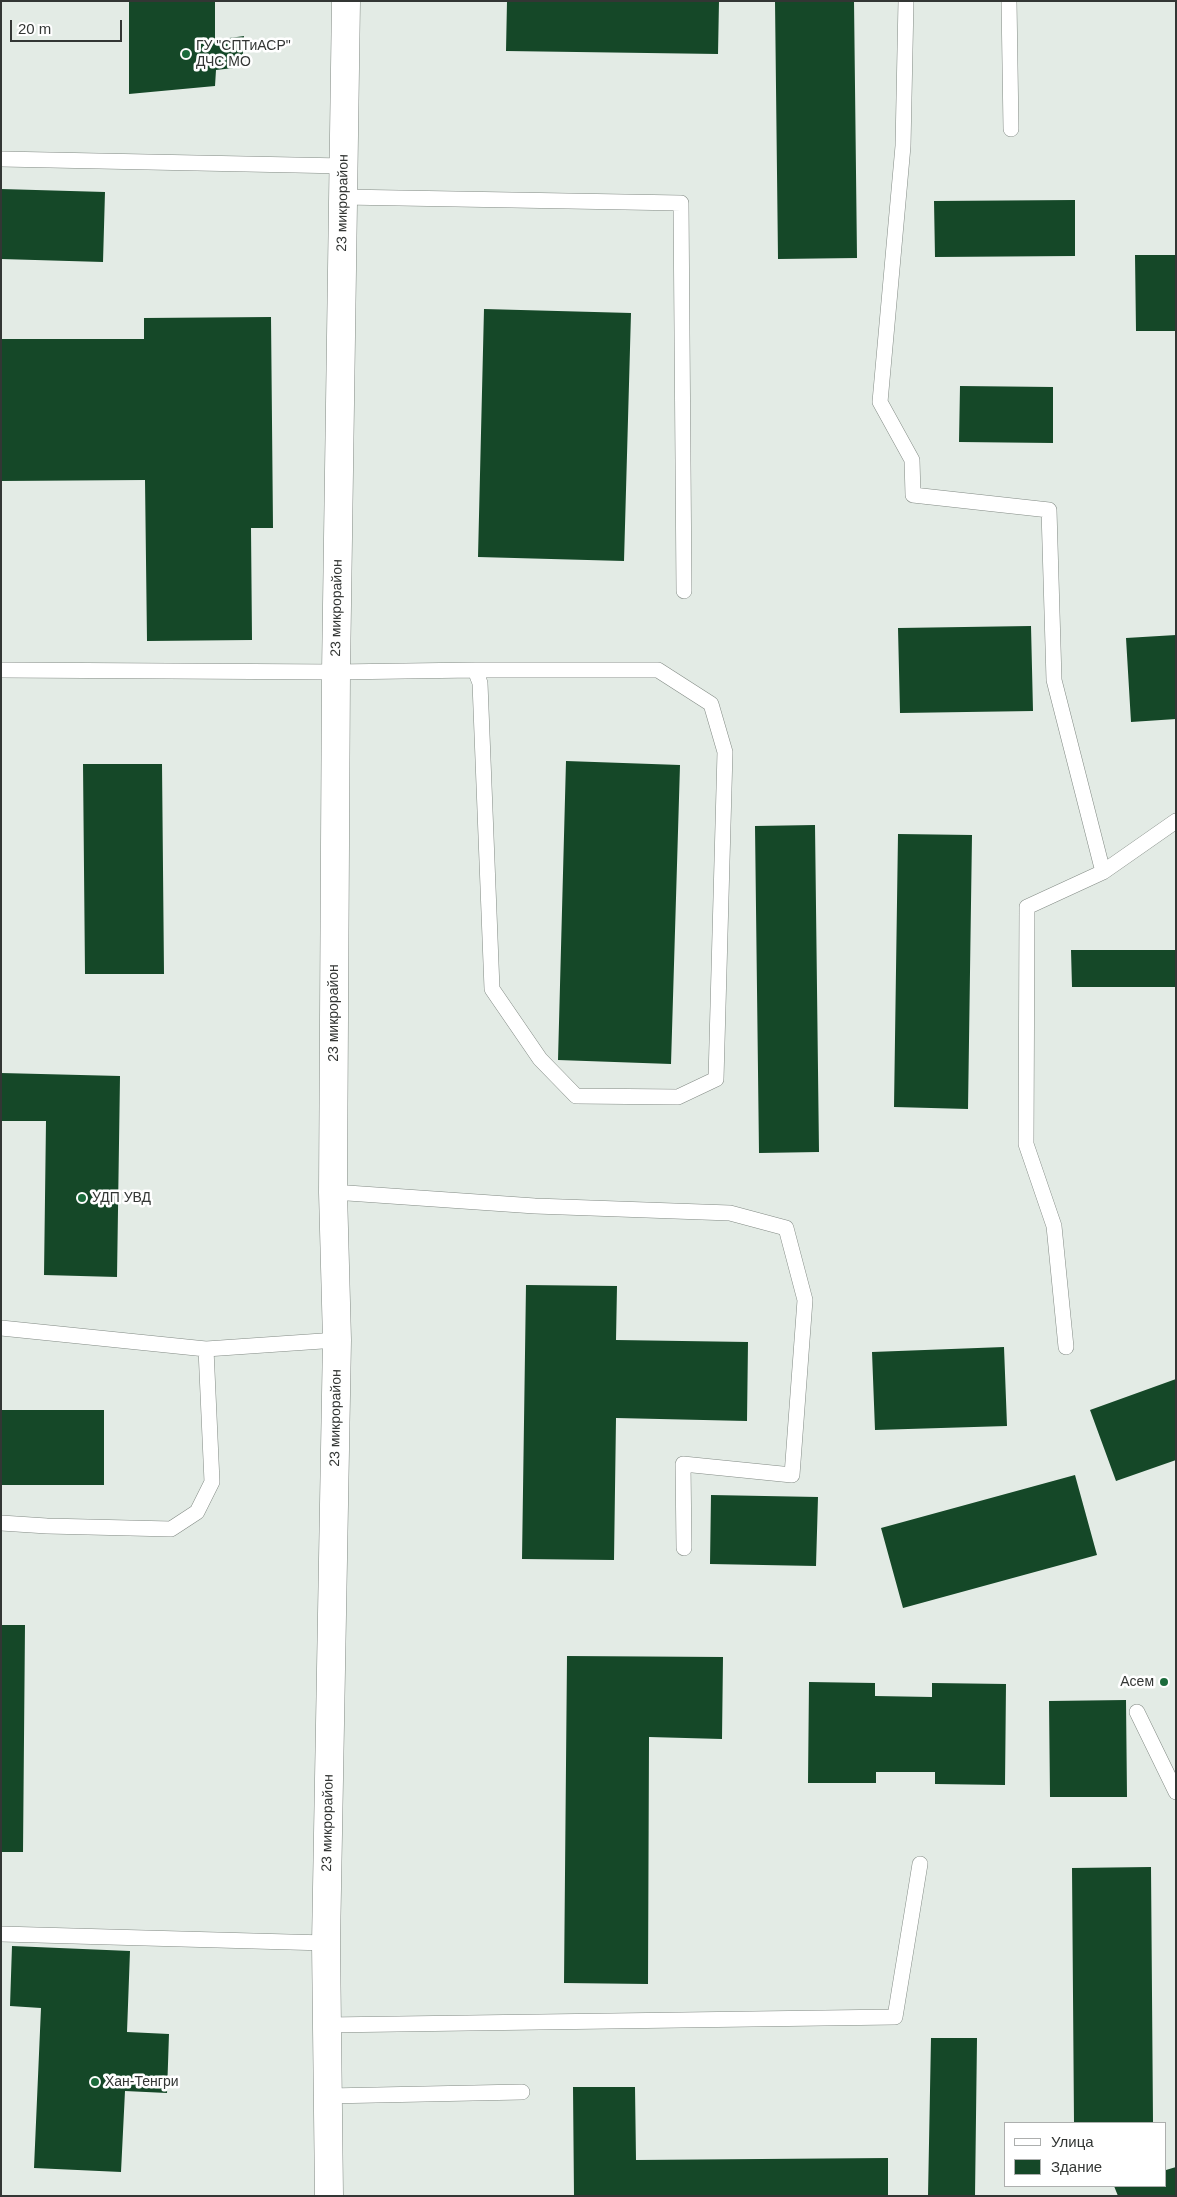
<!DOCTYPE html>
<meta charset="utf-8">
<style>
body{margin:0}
#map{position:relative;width:1177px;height:2197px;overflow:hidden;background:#e3ebe5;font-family:Helvetica,sans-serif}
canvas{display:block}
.frame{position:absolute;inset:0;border:2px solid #333634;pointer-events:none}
.legend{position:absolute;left:1004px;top:2122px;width:162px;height:65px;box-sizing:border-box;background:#fff;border:1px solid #adafae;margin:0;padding:6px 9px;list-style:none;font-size:15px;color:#333634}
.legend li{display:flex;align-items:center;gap:10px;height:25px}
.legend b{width:25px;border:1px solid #adafae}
.scale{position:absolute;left:10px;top:20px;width:112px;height:22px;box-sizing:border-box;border:2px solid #333634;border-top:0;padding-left:6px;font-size:15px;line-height:18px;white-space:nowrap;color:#333634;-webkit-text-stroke:4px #fff;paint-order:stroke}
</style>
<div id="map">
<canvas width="1177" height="2197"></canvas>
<div class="frame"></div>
<ul class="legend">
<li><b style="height:6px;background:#fff"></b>Улица</li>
<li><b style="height:14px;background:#154828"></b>Здание</li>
</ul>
<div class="scale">20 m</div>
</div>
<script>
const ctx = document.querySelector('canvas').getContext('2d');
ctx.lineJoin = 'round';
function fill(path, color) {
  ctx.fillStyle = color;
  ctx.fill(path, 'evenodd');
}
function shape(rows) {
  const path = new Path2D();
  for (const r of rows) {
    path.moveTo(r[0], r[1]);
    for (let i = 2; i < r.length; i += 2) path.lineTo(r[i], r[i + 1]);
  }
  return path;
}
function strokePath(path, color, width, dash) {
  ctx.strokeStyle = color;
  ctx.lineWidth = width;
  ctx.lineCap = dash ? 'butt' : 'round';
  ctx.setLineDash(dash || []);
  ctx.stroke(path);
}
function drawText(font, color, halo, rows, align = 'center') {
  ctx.font = font + ' Helvetica,sans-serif';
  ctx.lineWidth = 5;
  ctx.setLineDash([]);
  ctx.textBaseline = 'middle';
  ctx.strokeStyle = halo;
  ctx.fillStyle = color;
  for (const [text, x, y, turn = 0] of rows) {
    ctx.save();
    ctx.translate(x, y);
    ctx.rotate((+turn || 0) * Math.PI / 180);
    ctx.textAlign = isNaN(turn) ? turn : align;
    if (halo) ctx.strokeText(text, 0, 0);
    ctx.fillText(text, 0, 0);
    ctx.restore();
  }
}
fill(shape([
 [129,1,215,1,215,40,244,36,242,67,216,70,215,86,129,94],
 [507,1,719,1,718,54,506,51],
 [775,1,854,1,857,258,778,259],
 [1,189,105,192,103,262,1,259],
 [1075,200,1075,256,935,257,934,201],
 [1135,255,1176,255,1176,331,1136,331],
 [484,309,631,313,624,561,478,557],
 [271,317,273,528,251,528,252,640,147,641,145,480,1,481,1,339,144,339,144,318],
 [960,386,1053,387,1053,443,959,442],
 [1031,626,1033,711,900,713,898,628],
 [1176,635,1176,719,1131,722,1126,638],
 [566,761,680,765,671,1064,558,1060],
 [83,764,162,764,164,974,85,974],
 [815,825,819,1152,759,1153,755,826],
 [898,834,972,835,968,1109,894,1107],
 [1071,950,1176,950,1176,987,1072,987],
 [1,1073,120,1076,117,1277,44,1275,46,1121,1,1121],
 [526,1285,617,1286,616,1340,748,1342,747,1421,616,1418,614,1560,522,1559],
 [1004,1347,1007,1426,875,1430,872,1352],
 [1176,1379,1176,1460,1116,1481,1090,1410],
 [1,1410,104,1410,104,1485,1,1485],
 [1075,1475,1097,1555,903,1608,881,1528],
 [711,1495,818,1497,816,1566,710,1564],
 [1,1625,25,1625,23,1852,1,1852],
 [567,1656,723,1657,722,1739,649,1737,648,1984,564,1983],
 [809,1682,875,1683,875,1696,932,1697,932,1683,1006,1684,1005,1785,935,1784,935,1772,876,1772,876,1783,808,1783],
 [1126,1700,1127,1797,1050,1797,1049,1701],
 [1151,1867,1153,2123,1074,2123,1072,1868],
 [12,1946,130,1951,127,2032,169,2034,167,2093,125,2091,121,2172,34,2168,41,2008,10,2006],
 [931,2038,977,2038,975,2196,928,2196],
 [573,2087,635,2087,636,2160,888,2158,888,2196,574,2196],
 [1176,2167,1176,2196,1118,2196,1114,2186,1166,2186,1166,2170]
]), '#154828');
const lane = shape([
 [906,1,903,146,880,402,912,460,913,495,1049,510,1054,680,1103,872],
 [1009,1,1011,129],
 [1,159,344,166],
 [343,197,681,203,684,591],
 [1,670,336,672,475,670,658,670,711,704,725,752,716,1079,678,1097,576,1096,540,1059,492,989,480,683,475,670],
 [333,1192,535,1206,730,1213,786,1228,805,1300,792,1475,683,1464,684,1548],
 [1,1328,206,1349,337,1340],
 [1066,1347,1054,1226,1026,1144,1027,907,1103,872,1176,821],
 [1,1523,47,1526,171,1529,197,1512,212,1482,206,1349],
 [1137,1712,1176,1792],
 [1,1934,326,1943],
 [327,2025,895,2017,920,1864],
 [328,2096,522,2092]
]);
const street = shape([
 [329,2196,326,1943,337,1340,333,1192,336,672,346,1]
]);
strokePath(lane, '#828a84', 16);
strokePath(street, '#828a84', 29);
strokePath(lane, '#fff', 15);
strokePath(street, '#fff', 28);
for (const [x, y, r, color] of [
 [186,54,5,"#1b6b3b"],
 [82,1198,5,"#1b6b3b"],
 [1164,1682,5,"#1b6b3b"],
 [95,2082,5,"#1b6b3b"]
]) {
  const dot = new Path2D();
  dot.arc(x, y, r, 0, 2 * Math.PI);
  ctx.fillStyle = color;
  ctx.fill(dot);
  strokePath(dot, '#fff', 2);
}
drawText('14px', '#333634', '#fff', [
 ["ГУ \"СПТиАСР\"",196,46],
 ["ДЧС МО",196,62],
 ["УДП УВД",92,1198],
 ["Асем",1154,1682,"right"],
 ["Хан-Тенгри",105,2082]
], 'left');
drawText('14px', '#333634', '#fff', [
 ["23 микрорайон",343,203,-89],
 ["23 микрорайон",337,608,-89],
 ["23 микрорайон",334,1013,-90],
 ["23 микрорайон",336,1418,-89],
 ["23 микрорайон",328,1823,-89]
]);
</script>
